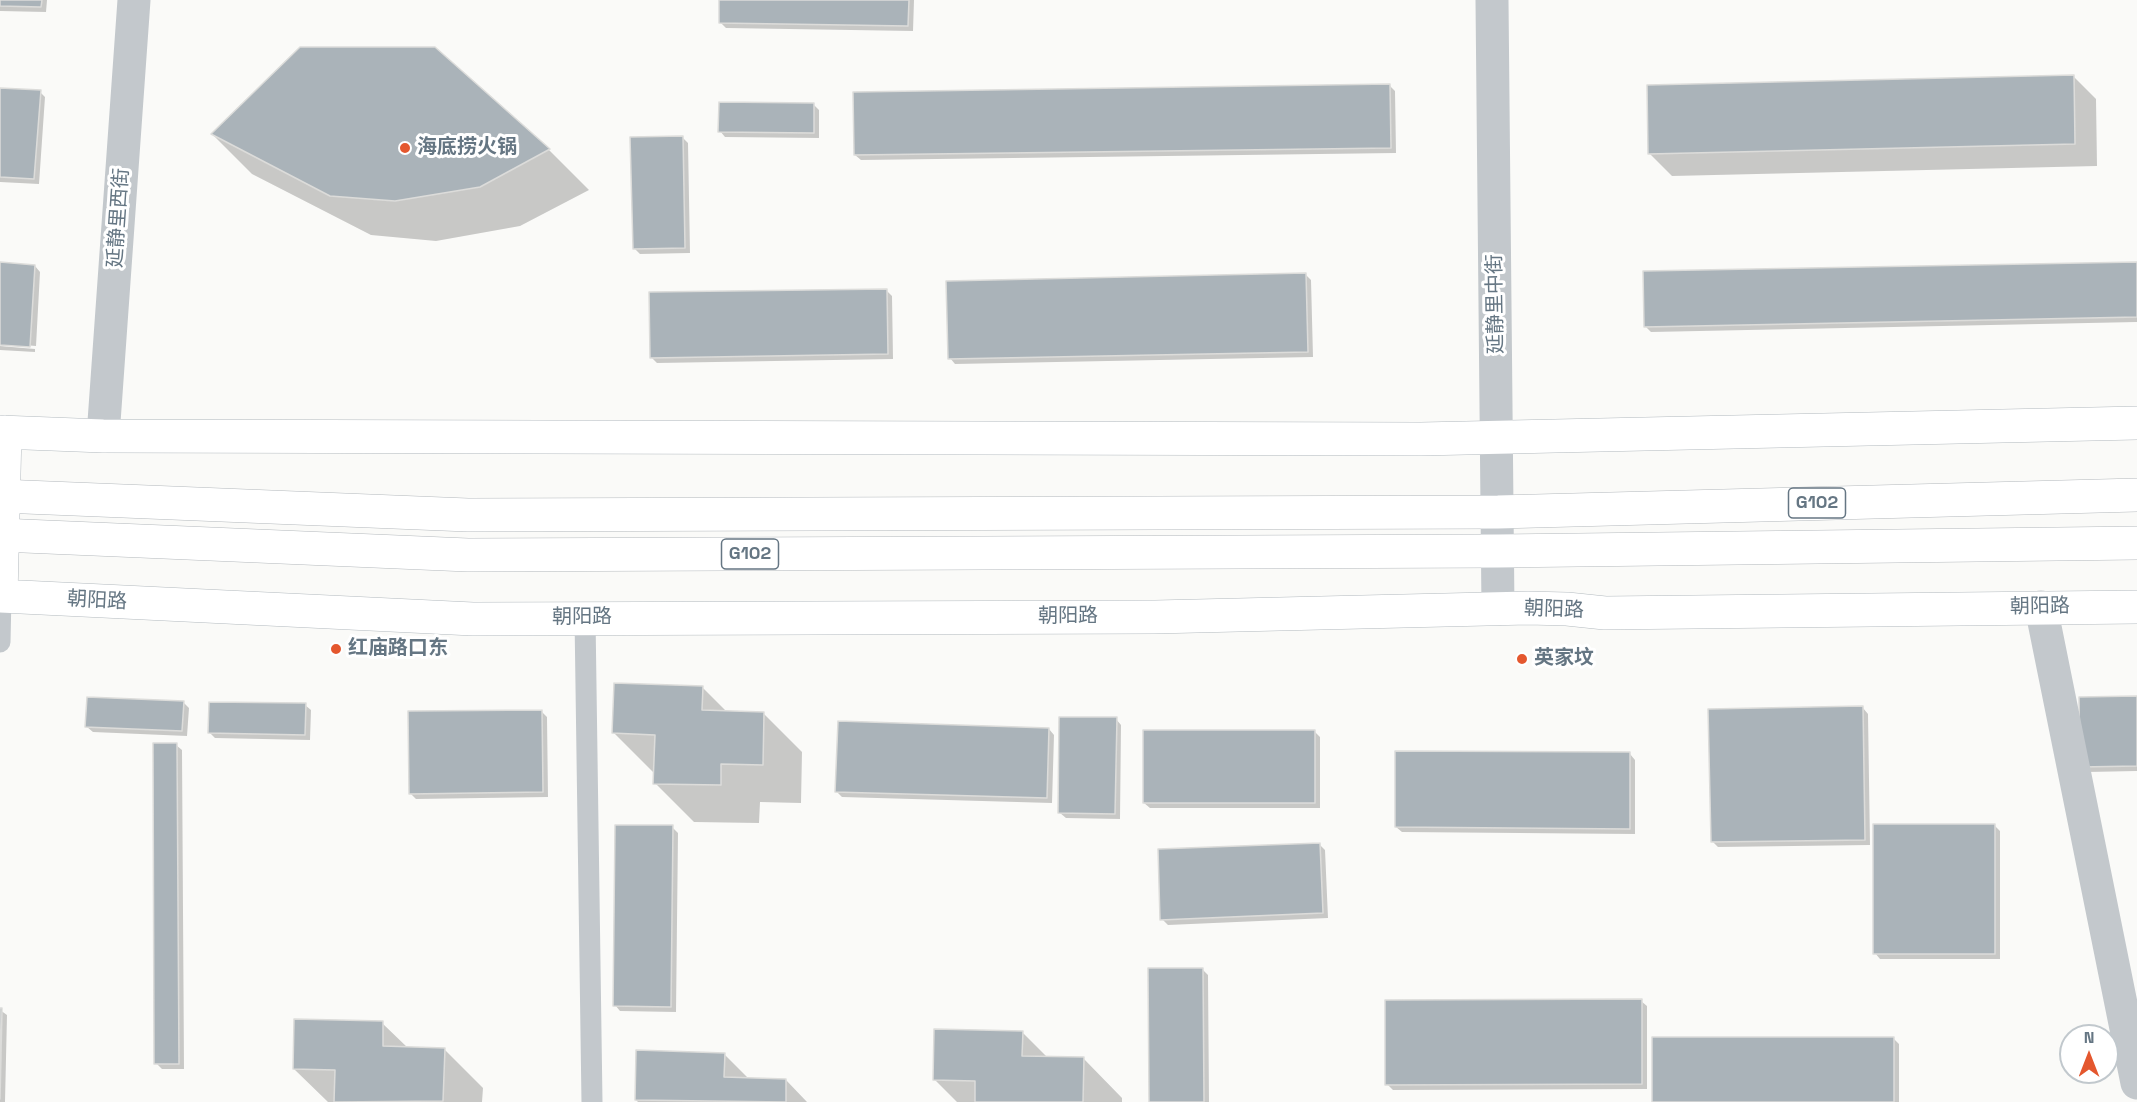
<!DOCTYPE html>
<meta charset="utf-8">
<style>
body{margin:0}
#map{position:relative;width:2137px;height:1102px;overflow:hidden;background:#fafaf8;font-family:"Space Grotesk",sans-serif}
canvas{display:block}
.north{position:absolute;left:2059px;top:1024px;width:60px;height:60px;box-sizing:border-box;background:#fff;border:2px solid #c1c8cd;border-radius:50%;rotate:0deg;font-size:16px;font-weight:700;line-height:24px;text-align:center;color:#657683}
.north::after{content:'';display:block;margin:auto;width:21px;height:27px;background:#e4572e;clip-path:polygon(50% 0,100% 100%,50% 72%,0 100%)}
</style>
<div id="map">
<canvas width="2137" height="1102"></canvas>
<div class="north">N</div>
</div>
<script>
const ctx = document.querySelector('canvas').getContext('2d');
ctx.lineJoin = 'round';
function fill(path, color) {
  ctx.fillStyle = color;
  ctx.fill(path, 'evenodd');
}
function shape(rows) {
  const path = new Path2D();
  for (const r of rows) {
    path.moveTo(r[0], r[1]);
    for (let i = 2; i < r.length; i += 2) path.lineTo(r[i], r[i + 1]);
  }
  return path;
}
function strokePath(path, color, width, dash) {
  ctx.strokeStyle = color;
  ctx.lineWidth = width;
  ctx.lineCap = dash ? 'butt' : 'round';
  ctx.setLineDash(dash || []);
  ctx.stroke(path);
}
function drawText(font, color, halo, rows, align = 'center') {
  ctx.font = font + ' "Space Grotesk","Noto Sans SC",sans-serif';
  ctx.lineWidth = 6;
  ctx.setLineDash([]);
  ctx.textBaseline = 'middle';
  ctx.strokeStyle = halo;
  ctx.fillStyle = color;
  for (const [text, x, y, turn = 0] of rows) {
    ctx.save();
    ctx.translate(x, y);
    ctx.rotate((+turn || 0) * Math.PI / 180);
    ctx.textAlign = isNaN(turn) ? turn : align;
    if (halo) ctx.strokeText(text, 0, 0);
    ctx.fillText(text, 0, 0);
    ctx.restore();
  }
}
fill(shape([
 [0,0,47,0,46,12,0,11],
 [721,0,914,0,913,31,726,28,720,22],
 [434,49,549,150,589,190,520,226,436,241,371,235,252,174,213,135],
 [2073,76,2096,99,2097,166,1672,176,1650,154],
 [1390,86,1395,91,1396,153,861,160,855,155],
 [0,89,40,92,45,97,39,184,0,182],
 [813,104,819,110,819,138,725,137,720,131],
 [682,137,688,143,690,253,640,254,635,249],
 [2137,263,2137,322,1651,332,1646,327],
 [0,264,35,266,40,272,36,346,0,343],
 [1306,275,1311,280,1313,357,955,364,950,358],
 [886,290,892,296,893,359,657,363,651,357],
 [0,346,35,349,35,352,0,350],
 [702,687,727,712,763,713,802,752,801,803,760,802,759,823,694,822,655,783,655,772,653,772,614,733],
 [2137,697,2137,771,2087,772,2081,698],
 [183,702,189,708,187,736,93,732,87,727],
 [305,705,311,710,310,740,215,738,210,733],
 [1863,708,1868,714,1870,845,1718,847,1712,841],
 [542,712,547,717,548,797,416,799,410,793],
 [1116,719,1121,725,1120,819,1066,818,1060,813],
 [1049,729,1054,735,1052,803,842,797,837,792],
 [1315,732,1320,737,1320,808,1150,808,1144,803],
 [176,745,182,750,184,1069,162,1069,156,1063],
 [1630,754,1635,760,1635,834,1402,832,1396,827],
 [1995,826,2000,831,2000,959,1880,959,1875,953],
 [672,827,678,833,676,1012,620,1011,615,1005],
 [1319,844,1325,850,1328,918,1168,925,1162,919],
 [1202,969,1208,975,1209,1102,1151,1102],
 [1641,1001,1647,1006,1647,1089,1393,1090,1387,1084],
 [0,1010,7,1015,5,1102,0,1102],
 [382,1023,408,1048,444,1049,483,1088,482,1102,328,1102,294,1069],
 [1023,1033,1048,1058,1084,1059,1122,1098,1122,1102,957,1102,934,1079],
 [1893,1038,1899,1044,1899,1102,1654,1102],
 [724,1054,749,1079,786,1080,807,1102,638,1102,636,1100]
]), '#0003');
const building = shape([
 [0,0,42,0,41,7,0,6,0,0],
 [719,0,909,0,908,26,719,23,719,0],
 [300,47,435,47,550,149,480,187,395,201,330,196,211,134,300,47],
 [2074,75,2075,144,1648,154,1647,85,2074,75],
 [1390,84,1391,148,854,155,853,92,1390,84],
 [0,88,41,90,34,179,0,177,0,88],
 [719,102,814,103,814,133,718,132,719,102],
 [683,136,685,248,633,249,630,137,683,136],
 [0,262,35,265,30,347,0,345,0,262],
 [2137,262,2137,317,1644,327,1643,271,2137,262],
 [1306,273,1308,352,948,359,946,281,1306,273],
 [887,289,888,354,650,358,649,292,887,289],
 [614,683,703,686,702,710,764,712,763,765,721,764,721,785,653,784,655,735,612,733,614,683],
 [2137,696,2137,766,2080,767,2079,697,2137,696],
 [87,697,184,701,182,731,85,727,87,697],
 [209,702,306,703,305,735,208,733,209,702],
 [1863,706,1865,840,1711,842,1708,709,1863,706],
 [542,710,543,792,409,794,408,711,542,710],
 [1059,717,1117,717,1115,814,1058,813,1059,717],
 [838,721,1049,728,1047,798,835,792,838,721],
 [1143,730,1315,730,1315,803,1143,803,1143,730],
 [153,743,177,743,179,1064,154,1064,153,743],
 [1395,751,1630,752,1630,829,1395,827,1395,751],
 [1873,824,1995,824,1995,954,1873,954,1873,824],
 [615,825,673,825,671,1007,613,1006,615,825],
 [1320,843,1323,913,1160,920,1158,849,1320,843],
 [1148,968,1203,968,1204,1102,1149,1102,1148,968],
 [1642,999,1642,1084,1385,1085,1385,1000,1642,999],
 [0,1008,2,1008,0,1099,0,1008],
 [294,1019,383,1021,383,1046,445,1048,443,1101,334,1102,335,1070,293,1069,294,1019],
 [934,1029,1023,1031,1022,1056,1084,1057,1083,1102,975,1102,975,1081,933,1080,934,1029],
 [1652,1037,1894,1037,1894,1102,1652,1102,1652,1037],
 [636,1050,725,1053,724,1077,786,1079,786,1102,635,1100,636,1050]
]);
fill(building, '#aab3b9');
strokePath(building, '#dcdcda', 1.5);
const secondary = shape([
 [0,432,103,436,1421,439,2137,423],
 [0,596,473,619,1155,617,1528,608,1567,609,1605,613,2137,607],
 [1,596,5,432]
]);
const highway = shape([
 [0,496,468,515,1498,512,2137,495],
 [0,535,468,555,1498,551,2137,543]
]);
strokePath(secondary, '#b3babf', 34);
strokePath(highway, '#b4b9bd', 34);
strokePath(shape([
 [585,617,592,1102],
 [0,642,1,596]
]), '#c3c8cc', 21);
strokePath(shape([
 [1492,0,1498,609],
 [103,436,134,0],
 [2041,607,2137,1083]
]), '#c3c8cc', 33);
strokePath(secondary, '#fff', 33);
strokePath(highway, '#fff', 33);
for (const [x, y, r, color] of [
 [405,148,6,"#e4572e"],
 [336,649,6,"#e4572e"],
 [1522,659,6,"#e4572e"]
]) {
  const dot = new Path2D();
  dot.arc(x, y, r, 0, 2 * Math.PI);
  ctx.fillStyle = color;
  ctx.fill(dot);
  strokePath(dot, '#fff', 2);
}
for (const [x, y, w] of [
 [1817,503,57],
 [750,554,57]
]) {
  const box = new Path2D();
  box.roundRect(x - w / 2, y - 15, w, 30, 4.5);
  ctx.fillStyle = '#fff';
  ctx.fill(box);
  strokePath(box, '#657683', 1.5);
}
drawText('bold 18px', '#657683', null, [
 ["G102",1817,503],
 ["G102",750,554]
]);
drawText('bold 20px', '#657683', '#fff', [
 ["海底捞火锅",417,148],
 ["红庙路口东",348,649],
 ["英家坟",1534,659]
], 'left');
drawText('20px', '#657683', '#fff', [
 ["延静里西街",119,218,-86],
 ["延静里中街",1496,304,-91],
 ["朝阳路",97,601,3],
 ["朝阳路",2040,607,-1],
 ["朝阳路",1554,610,2],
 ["朝阳路",1068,617],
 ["朝阳路",582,618]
]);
</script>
